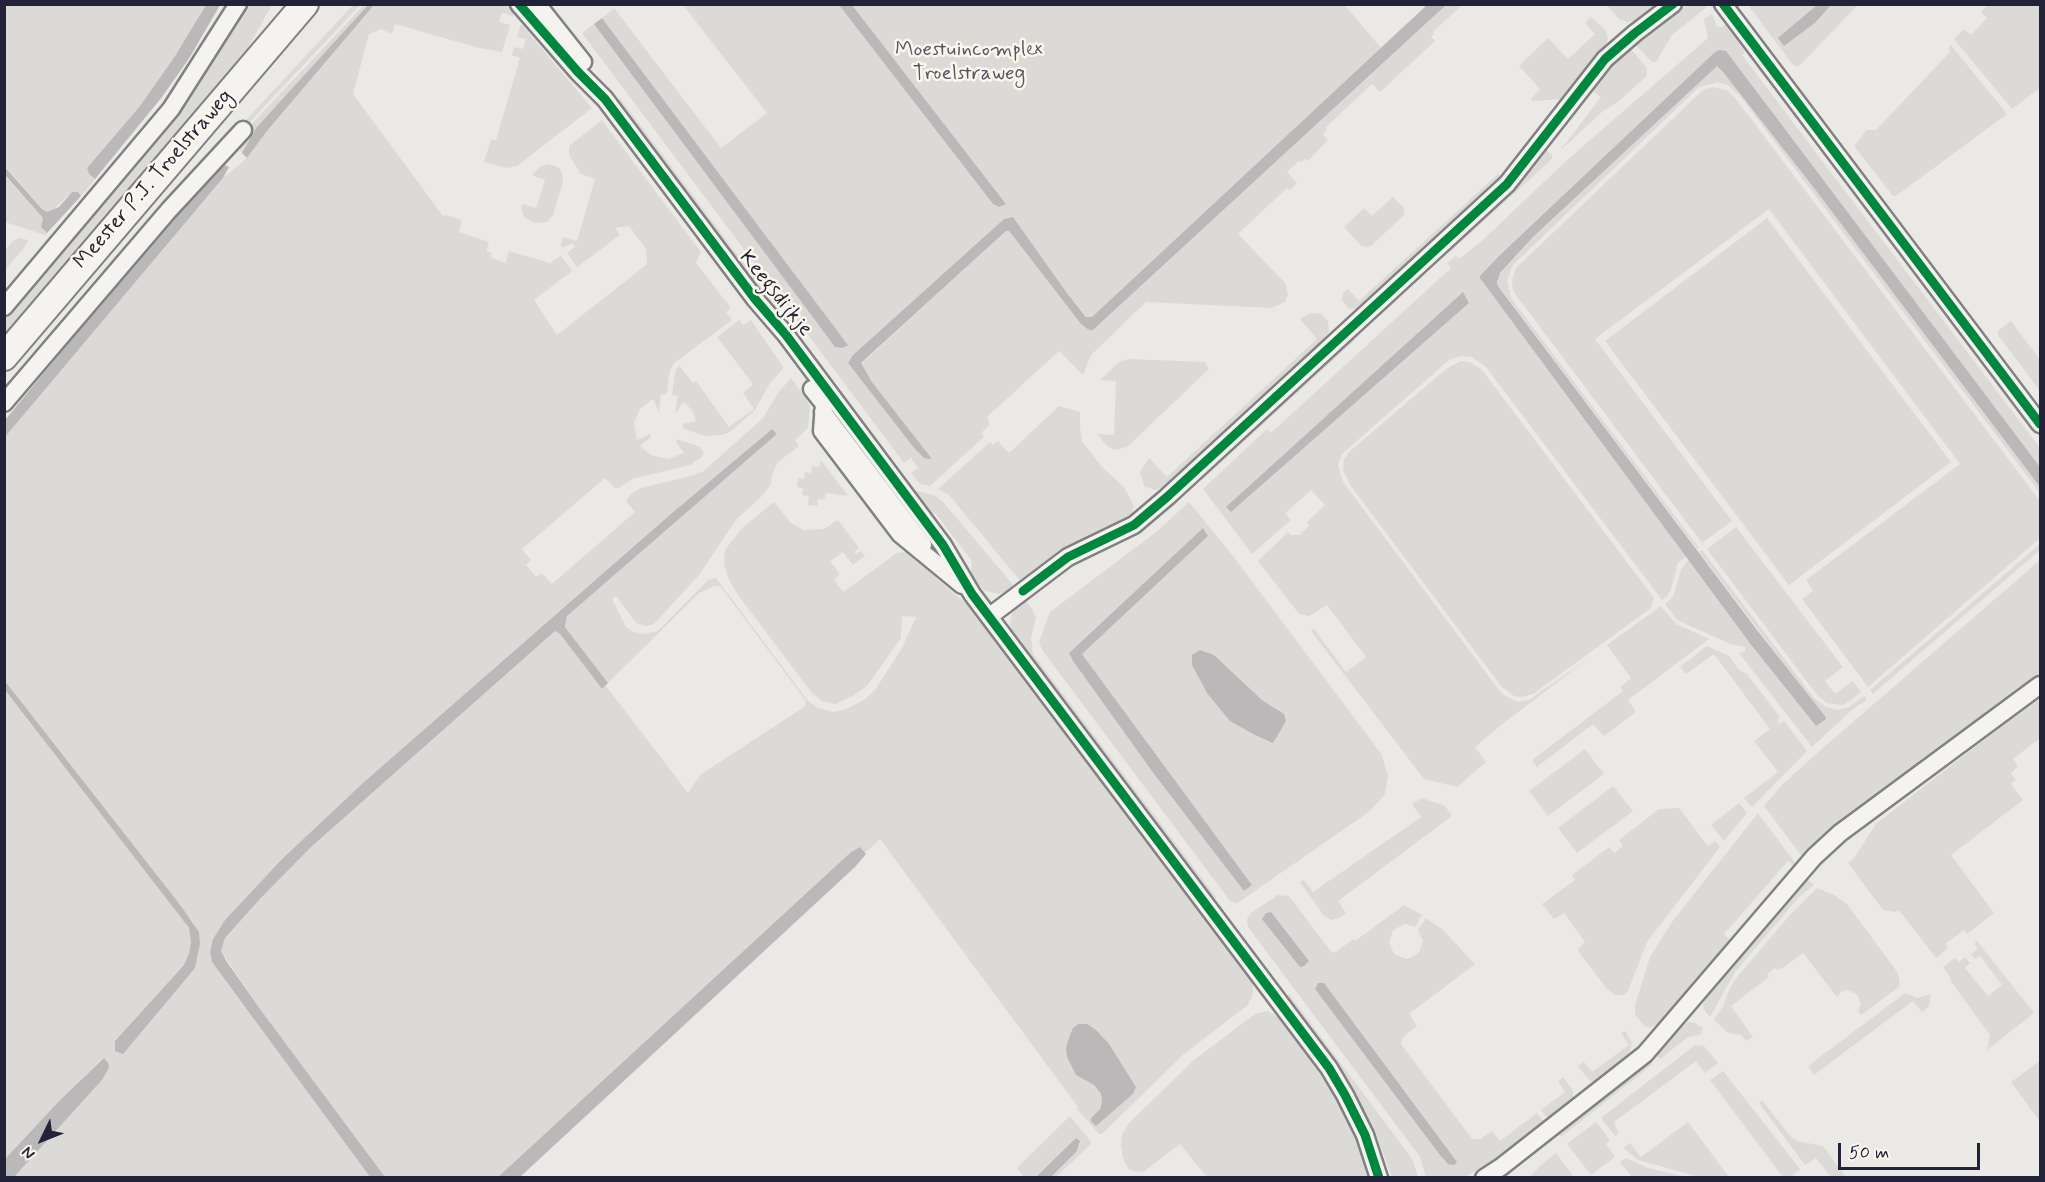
<!DOCTYPE html>
<style>
body{margin:0}
#map{position:relative;width:2045px;height:1182px;overflow:hidden;background:#ebe9e5;font-family:Mynerve,sans-serif}
canvas{display:block}
.frame{position:absolute;inset:0;border:6px solid #22223b;pointer-events:none}
.north{position:absolute;left:12px;top:1110px;width:60px;height:60px;-webkit-text-stroke:4px #fbf7ec;paint-order:stroke;rotate:227deg;font-size:16px;font-weight:700;line-height:24px;text-align:center;color:#22223b}
.north::after{content:'';display:block;margin:auto;width:21px;height:27px;background:#22223b;clip-path:polygon(50% 0,100% 100%,50% 72%,0 100%)}
.scale{position:absolute;left:1838px;top:1143px;width:142px;height:27px;box-sizing:border-box;border:3px solid #22223b;border-top:0;padding-left:8px;font-size:18px;line-height:21px;white-space:nowrap;color:#22223b;-webkit-text-stroke:4px #fbf7ec;paint-order:stroke}
</style>
<div id="map">
<canvas width="2045" height="1182"></canvas>
<div class="frame"></div>
<div class="north">N</div>
<div class="scale">50 m</div>
</div>
<script>
const ctx = document.querySelector('canvas').getContext('2d');
ctx.lineJoin = 'round';
function fill(path, color) {
  ctx.fillStyle = color;
  ctx.fill(path, 'evenodd');
}
function shape(rows) {
  const path = new Path2D();
  for (const r of rows) {
    path.moveTo(r[0], r[1]);
    for (let i = 2; i < r.length; i += 2) path.lineTo(r[i], r[i + 1]);
  }
  return path;
}
function strokePath(path, color, width, dash) {
  ctx.strokeStyle = color;
  ctx.lineWidth = width;
  ctx.lineCap = dash ? 'butt' : 'round';
  ctx.setLineDash(dash || []);
  ctx.stroke(path);
}
function drawText(font, color, halo, rows, align = 'center') {
  ctx.font = font + ' Mynerve,sans-serif';
  ctx.lineWidth = 5;
  ctx.setLineDash([]);
  ctx.textBaseline = 'middle';
  ctx.strokeStyle = halo;
  ctx.fillStyle = color;
  for (const [text, x, y, turn = 0] of rows) {
    ctx.save();
    ctx.translate(x, y);
    ctx.rotate((+turn || 0) * Math.PI / 180);
    ctx.textAlign = isNaN(turn) ? turn : align;
    if (halo) ctx.strokeText(text, 0, 0);
    ctx.fillText(text, 0, 0);
    ctx.restore();
  }
}
fill(shape([
 [4,1033,58,1102,5,1159,4,1159]
]), '#dcd9d6');
fill(shape([
 [1988,4,2040,5,2040,88,2012,109,1954,39,1964,29,1971,35,1987,18,1981,12],
 [4,5,206,5,175,56,140,106,87,168,89,174,95,179,81,196,78,192,72,192,52,211,47,212,41,208,5,166],
 [246,5,272,5,241,60,5,340,4,319,161,134,190,96],
 [353,5,360,5,245,127,244,122],
 [364,5,369,5,256,128,242,153,238,146,247,129],
 [374,5,511,5,515,9,513,16,502,13,499,22,510,25,502,52,479,48,395,24,392,34,381,29,369,34,353,94,443,216,446,215,462,220,459,232,489,242,486,251,492,253,491,258,506,263,509,251,550,263,561,256,572,271,534,300,557,335,647,264,646,249,629,226,615,228,620,235,577,267,567,253,575,247,572,243,563,248,561,245,563,237,577,241,595,179,581,174,569,155,569,146,602,120,701,252,696,263,731,308,726,312,732,320,673,364,669,375,667,394,661,394,659,412,653,399,640,409,634,423,637,440,650,434,651,437,640,446,651,455,668,459,684,453,676,442,677,439,700,447,704,453,702,457,690,465,632,479,619,488,615,488,605,478,522,549,531,560,526,565,536,577,542,573,552,584,635,512,626,501,630,495,641,488,694,475,704,471,763,418,778,393,791,378,807,400,810,406,808,428,795,440,799,446,778,462,772,474,771,484,763,495,736,520,699,575,654,624,646,626,636,623,616,596,612,599,626,627,634,632,644,634,658,631,708,580,716,578,808,701,818,708,833,712,846,709,864,700,875,690,902,648,916,617,902,616,901,638,867,686,853,696,836,704,829,703,822,701,812,693,738,595,729,580,724,564,725,550,742,528,774,502,790,522,803,530,824,529,838,520,859,548,854,552,856,554,861,551,865,556,853,565,843,552,830,561,840,574,834,580,843,592,897,553,906,552,978,614,1250,978,1253,985,1253,993,1248,1005,1184,1054,1102,1134,1099,1134,1077,1109,1078,1107,880,839,865,853,860,847,851,852,498,1177,385,1177,263,1013,221,951,225,938,260,899,310,848,555,631,560,634,602,689,606,686,688,793,700,775,804,707,806,701,720,586,714,586,699,593,608,683,565,627,567,616,573,610,777,434,772,429,672,513,364,782,281,860,225,920,213,939,210,952,212,962,370,1177,14,1177,102,1080,109,1068,103,1058,61,1099,5,1159,5,1145,36,1112,40,1100,5,1056,5,690,189,928,191,941,189,953,184,965,115,1041,195,968,200,944,195,925,5,681,5,437,223,178,247,158,267,131],
 [1076,1074,1129,1077,1136,1087,1133,1094,1096,1126,1091,1118,1100,1109,1102,1102,1101,1094,1094,1085],
 [683,5,839,5,993,204,1006,204,852,5,1345,5,1381,48,1092,317,1087,317,1067,293,1013,217,1004,219,995,227,853,355,848,363,914,448,924,458,931,458,872,382,861,364,1006,231,1009,231,1013,236,1081,324,1093,330,1446,5,1462,5,1433,32,1434,34,1431,37,1435,41,1380,92,1372,84,1325,128,1327,129,1323,134,1328,140,1308,161,1305,159,1301,162,1299,161,1287,172,1297,183,1290,190,1287,188,1238,234,1285,283,1288,294,1285,302,1271,308,1146,302,1091,355,1083,375,1059,351,987,417,990,424,981,433,984,437,930,486,920,484,911,473,918,468,911,458,904,463,582,33,594,24,835,347,848,345,602,18,614,8,721,148,767,113],
 [1606,5,1659,5,1636,21,1627,22,1619,19],
 [1692,5,1708,6,1672,35,1656,62,1652,62,1635,44,1685,7],
 [1748,5,1817,5,1809,13,1816,22,1831,5,1858,5,1798,67,1793,65],
 [1712,14,1717,27,1722,27,1725,24,1745,52,1742,55,2040,448,2040,467,1726,52,1719,50,1715,52,1480,276,1687,556,1678,563,1671,589,1667,596,1662,600,1486,367,1472,357,1461,356,1449,360,1342,454,1338,465,1343,482,1502,694,1518,702,1529,700,1589,658,1501,725,1475,747,1486,762,1457,787,1424,779,1311,631,1314,629,1346,672,1366,657,1327,605,1309,616,1299,614,1258,561,1288,532,1291,535,1300,535,1309,526,1307,522,1325,505,1311,490,1285,513,1291,520,1252,554,1203,489,1267,429,1271,433,1451,268,1447,263,1456,256,1459,259,1484,239,1567,160,1708,38,1704,19],
 [1462,293,1469,303,1231,512,1227,507],
 [1591,17,1606,30,1608,39,1605,48,1563,99,1532,101,1531,99,1540,89,1519,66,1548,38,1568,59,1595,34,1585,23],
 [521,24,592,108,517,166,507,168,484,162,491,139,496,140,520,58,512,55,514,47,523,49,526,39,517,37],
 [1950,44,2007,114,1896,196,1893,196,1854,146,1867,130,1876,130,1949,53],
 [1630,48,1647,68,1647,76,1615,104,1603,111,1562,149,1561,146,1563,147,1601,97,1594,92,1594,88,1614,62],
 [1716,66,1723,72,1814,188,2040,487,2040,493,1740,96,1729,86,1718,82,1699,87,1513,265,1507,280,1511,298,1699,548,1697,549,1607,430,1498,285,1497,277,1534,236],
 [1712,87,1727,90,1736,99,2040,501,2040,538,1868,687,1802,599,1813,591,1806,580,1960,464,1769,209,1595,339,1732,521,1702,543,1513,291,1512,280,1516,268,1702,91],
 [620,98,804,344,801,347,617,102],
 [1546,150,1552,155,1552,159,1450,252,1448,252,1515,188],
 [547,164,556,166,560,169,562,173,563,182,553,215,547,222,534,223,524,217,521,207,523,204,536,208,545,180,532,175,540,167],
 [1498,174,1501,177,1359,308,1349,309,1342,300,1343,293,1348,289,1359,301],
 [4,175,43,218,41,227,47,233,45,235,5,222],
 [1393,197,1404,208,1404,215,1371,246,1366,247,1361,246,1344,227,1364,208,1372,216],
 [1767,218,1951,462,1789,585,1605,341],
 [19,238,28,240,24,248,5,270,5,250,13,241],
 [1311,313,1321,314,1328,321,1329,331,1324,340,1166,486,1155,490,1144,486,1140,472,1149,458,1167,477,1317,339,1300,319],
 [739,320,743,325,751,320,784,368,770,383,755,410,731,431,722,435,705,436,682,428,683,424,696,421,692,410,684,402,675,413,678,396,672,395,675,372,679,365,693,383,696,381,729,427,754,409,743,393,753,384,717,337],
 [2011,321,2040,360,2040,391,1998,335,1998,331],
 [1353,338,1355,340,1202,480,1201,480],
 [1128,359,1205,362,1209,369,1127,447,1114,450,1107,446,1097,434,1114,435,1116,381,1100,380,1118,363],
 [1461,361,1470,362,1482,370,1654,598,1651,608,1533,694,1523,697,1514,696,1501,686,1350,485,1343,470,1344,460,1349,452,1446,369],
 [1059,406,1080,412,1080,427,1082,441,1101,466,1124,487,1134,506,1133,510,1128,520,1063,551,1021,582,949,495,938,489,990,442,993,445,998,441,1009,453],
 [821,460,848,496,826,493,824,500,818,499,817,506,808,505,809,496,802,495,803,488,797,487,798,478,804,479,805,472,811,473,812,466,819,467],
 [909,485,913,490,936,496,944,503,1014,586,1009,590,999,594,986,591,981,587,971,574,972,561,936,514,924,512,906,487],
 [1189,502,1233,556,1382,755,1388,776,1385,794,1370,811,1239,902,1235,903,1230,901,1042,650,1039,642,1050,612,1155,533],
 [1202,529,1208,536,1082,652,1082,654,1252,885,1244,891,1154,774,1073,661,1069,653],
 [1214,655,1262,700,1284,714,1207,693],
 [1736,527,1843,667,1825,681,1835,694,1853,681,1861,692,1852,700,1843,705,1833,704,1827,703,1817,695,1707,549],
 [2040,544,2040,550,1873,694,1870,690],
 [1702,550,1814,698,1826,707,1838,710,1849,707,1864,696,1867,700,1854,708,1812,747,1739,653,1745,652,1745,647,1733,645,1677,620,1665,604,1673,597,1681,570,1689,559,1752,646,1816,726,1824,716,1699,552],
 [2040,560,2040,674,1826,834,1803,858,1764,806,1782,785,1824,747],
 [1025,600,1033,610,1036,618,1031,638,1033,654,1216,897,1215,900,1012,631,1010,625,1012,613],
 [1661,606,1676,624,1709,639,1628,700,1636,712,1604,736,1593,724,1537,767,1532,760,1623,691,1620,687,1631,678,1607,645],
 [1707,646,1729,656,1739,670,1747,674,1780,717,1777,720,1779,724,1784,721,1807,751,1752,807,1744,798,1778,772,1754,741,1770,729,1714,654,1686,674,1680,667],
 [2040,696,2040,738,2013,759,2018,766,2011,773,2016,780,2011,784,2023,800,1951,855,1994,913,1967,934,1964,930,1945,944,1948,948,1936,958,1899,910,1896,912,1883,910,1848,863,1854,858,1876,824],
 [1585,749,1604,774,1548,816,1529,791],
 [1613,786,1633,811,1577,853,1558,828],
 [1422,798,1445,806,1452,816,1338,901,1346,913,1341,917,1332,920,1324,916,1300,882,1304,880,1313,892,1421,817,1412,804],
 [1739,803,1747,813,1724,841,1711,825],
 [1679,808,1708,846,1715,841,1720,847,1647,942,1628,991,1623,995,1615,995,1607,989,1578,951,1578,949,1585,942,1564,913,1554,919,1542,904,1575,880,1572,875,1609,847,1614,853,1623,846,1619,840,1659,809],
 [1758,813,1797,865,1795,867,1788,861,1724,934,1731,941,1659,1024,1649,1028,1644,1026,1635,1014,1635,1005,1650,957,1672,922],
 [1807,879,1814,885,1799,897,1735,972,1710,1017,1703,1009,1705,997],
 [1817,888,1834,895,1847,904,1898,973,1900,986,1861,1015,1858,1011,1861,1005,1857,994,1847,990,1841,992,1837,997,1803,953,1786,966,1777,970,1775,968,1767,974,1769,977,1731,1006,1753,1037,1746,1041,1741,1035,1728,1033,1714,1020,1723,1006,1730,988,1737,977,1790,915],
 [1278,895,1288,896,1292,900,1332,953,1337,951,1353,939,1355,941,1404,905,1422,915,1415,927,1405,924,1393,930,1389,942,1394,954,1407,959,1419,953,1423,941,1418,930,1426,918,1443,930,1475,964,1409,1014,1417,1026,1403,1037,1401,1044,1472,1139,1480,1139,1492,1131,1500,1141,1537,1113,1544,1122,1505,1153,1467,1176,1463,1178,1426,1177,1420,1157,1248,927,1247,919,1251,913],
 [1318,983,1448,1164,1315,989],
 [1977,941,2034,1013,1987,1050,1990,1035,1950,980,1951,978,1943,967,1955,958,1959,962,1965,957,1970,963,1965,968,1988,996,2002,985,1980,956,1975,959,1971,954,1978,948,1974,944],
 [1905,993,1917,998,1931,994,1929,1006,1922,1012,1913,1001,1814,1075,1808,1066],
 [1289,994,1410,1156,1414,1163,1418,1177,1392,1177,1373,1127,1353,1089,1286,996],
 [1268,1011,1281,1019,1338,1099,1358,1143,1368,1177,1207,1177,1180,1144,1143,1172,1133,1171,1128,1168,1123,1158,1121,1145,1122,1135,1128,1124,1194,1060,1255,1014],
 [1689,1022,1695,1023,1703,1028,1700,1035,1688,1037,1660,1059,1656,1055,1679,1028],
 [1625,1031,1632,1043,1629,1054,1596,1081,1590,1081,1578,1066,1584,1062,1592,1072,1629,1045,1621,1033],
 [1695,1045,1704,1046,1718,1063,1705,1073,1696,1061,1614,1122,1619,1133,1615,1136,1601,1118],
 [1650,1061,1653,1064,1561,1137,1559,1134],
 [2040,1061,2040,1122,2011,1082],
 [1723,1071,1800,1169,1791,1177,1783,1177,1710,1080],
 [1563,1077,1573,1091,1573,1098,1548,1119,1541,1110,1565,1092,1558,1081],
 [1762,1100,1791,1137,1797,1141,1823,1146,1846,1177,1831,1177,1816,1158,1805,1165,1759,1103],
 [1070,1116,1088,1138,1091,1143,1090,1145,1056,1177,1051,1177,1077,1151,1080,1144,1076,1139,1036,1177,1024,1177,1017,1168],
 [1596,1122,1610,1140,1606,1144,1615,1157,1591,1175,1567,1144],
 [1688,1122,1729,1177,1696,1177,1689,1174,1638,1160,1623,1148,1630,1143,1641,1157],
 [1556,1153,1574,1177,1529,1177,1541,1165],
 [1626,1158,1648,1168,1686,1177,1632,1177,1620,1162]
]), '#dcdad6');
fill(shape([
 [369,4,374,5,267,131,247,158,242,153,256,128],
 [1428,4,1446,5,1093,330,1089,330,1081,324,1013,236,1009,231,1006,231,861,363,872,382,932,459,924,458,914,448,848,363,853,355,995,227,1004,219,1013,217,1067,293,1086,317,1092,317],
 [206,5,220,5,190,57,162,97,95,179,89,174,87,168,140,106,175,56],
 [839,5,852,5,1006,204,999,207,993,204],
 [1817,5,1831,5,1816,22,1784,46,1778,38],
 [602,18,848,345,847,346,842,348,835,347,594,24],
 [1719,50,1726,51,2040,467,2040,487,1814,188,1723,72,1717,66,1534,236,1500,273,1497,282,1498,286,1757,630,1825,716,1826,719,1816,726,1752,646,1480,278,1480,276,1498,257,1715,52],
 [222,164,229,167,223,178,5,437,5,420,117,284,216,168],
 [4,166,41,208,47,212,59,207,72,192,78,192,81,196,47,233,41,227,43,218,5,175],
 [1463,292,1469,303,1231,512,1226,507],
 [772,429,777,434,567,616,565,627,608,683,602,689,560,634,555,631,310,848,260,899,225,938,221,951,227,962,263,1013,385,1177,370,1177,212,962,210,952,213,939,225,920,281,860,364,782,672,513],
 [1203,528,1208,536,1082,654,1252,885,1244,891,1154,774,1073,661,1069,653],
 [1200,650,1214,655,1262,700,1284,714,1286,721,1273,743,1255,735,1230,721,1207,693,1192,665,1192,655],
 [5,681,181,906,199,932,200,944,195,968,123,1054,115,1051,115,1041,184,965,189,953,191,942,189,928,5,690],
 [860,847,866,854,855,867,520,1177,498,1177,851,852],
 [1271,912,1309,961,1304,966,1300,967,1262,919,1266,913],
 [1318,983,1324,983,1457,1162,1454,1165,1448,1164,1440,1155,1315,989],
 [1078,1024,1087,1024,1096,1030,1109,1044,1136,1087,1133,1094,1096,1126,1091,1121,1091,1118,1100,1109,1102,1102,1101,1094,1094,1085,1076,1075,1067,1057,1066,1048,1070,1035,1073,1028],
 [104,1058,108,1063,109,1068,102,1080,14,1177,5,1177,5,1159,61,1099],
 [1076,1138,1080,1141,1077,1151,1051,1177,1036,1177]
]), '#bbb8ba');
const street = shape([
 [519,4,578,72,605,99,755,299,786,335,943,545,972,594,1329,1068,1345,1095,1365,1135,1379,1178],
 [537,4,583,62],
 [1723,4,2040,424],
 [4,307,171,109,238,4],
 [812,389,824,404,822,431,900,534,962,585],
 [4,403,169,210,243,130],
 [823,412,923,545],
 [990,616,1068,557,1134,525,1167,497,1507,184,1605,59,1635,33,1673,4],
 [1484,1178,1501,1167,1645,1054,1814,857,1840,833,2040,685]
]);
const primary = shape([
 [4,357,305,4]
]);
strokePath(street, '#818083', 21);
strokePath(primary, '#818083', 30);
strokePath(street, '#f4f3ef', 16);
strokePath(primary, '#f4f3ef', 26);
strokePath(shape([
 [519,4,578,72,605,99,755,299,786,335,943,545,972,594,1329,1068,1345,1095,1365,1135,1379,1178],
 [1723,4,2040,424],
 [1023,591,1068,557,1134,525,1167,497,1507,184,1605,59,1635,33,1673,4]
]), '#00873e', 9);
drawText('21px', '#565566', '#fbf7ec', [
 ["Moestuincomplex",969,51],
 ["Troelstraweg",969,75]
]);
drawText('21px', '#22223b', '#fbf7ec', [
 ["Meester P.J. Troelstraweg",154,180,-49],
 ["Keegsdijkje",775,294,51]
]);
</script>
